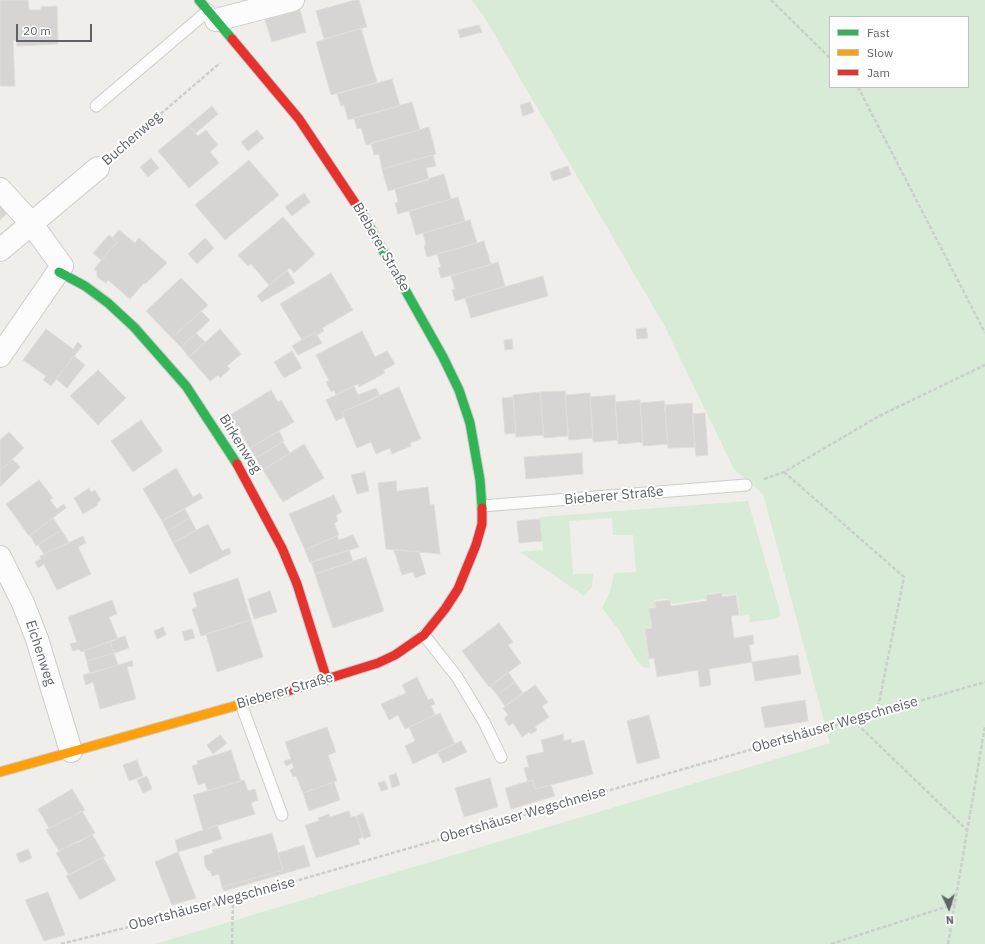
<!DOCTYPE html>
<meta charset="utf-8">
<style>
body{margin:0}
#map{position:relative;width:985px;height:944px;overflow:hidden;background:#efeeea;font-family:"IBM Plex Sans",sans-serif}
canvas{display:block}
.legend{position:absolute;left:829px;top:16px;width:140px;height:72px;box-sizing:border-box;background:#fff;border:1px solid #bfc1c3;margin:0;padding:5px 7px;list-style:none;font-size:12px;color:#5f6368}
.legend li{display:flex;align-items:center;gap:8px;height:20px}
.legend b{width:20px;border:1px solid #bfc1c3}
.north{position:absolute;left:929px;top:888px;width:40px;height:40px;-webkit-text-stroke:3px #fff;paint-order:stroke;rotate:176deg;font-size:11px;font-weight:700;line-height:16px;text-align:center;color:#5f6368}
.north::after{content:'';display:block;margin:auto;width:14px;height:18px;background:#5f6368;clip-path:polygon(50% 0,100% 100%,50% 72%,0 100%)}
.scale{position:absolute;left:16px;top:24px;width:76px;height:18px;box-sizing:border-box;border:2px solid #5f6368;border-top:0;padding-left:5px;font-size:12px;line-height:14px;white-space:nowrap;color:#5f6368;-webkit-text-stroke:3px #fff;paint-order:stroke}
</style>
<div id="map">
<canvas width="985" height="944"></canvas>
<ul class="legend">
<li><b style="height:5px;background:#30b455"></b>Fast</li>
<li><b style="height:5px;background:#ff9f0a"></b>Slow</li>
<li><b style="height:5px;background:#e5322d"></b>Jam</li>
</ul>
<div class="north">N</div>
<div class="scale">20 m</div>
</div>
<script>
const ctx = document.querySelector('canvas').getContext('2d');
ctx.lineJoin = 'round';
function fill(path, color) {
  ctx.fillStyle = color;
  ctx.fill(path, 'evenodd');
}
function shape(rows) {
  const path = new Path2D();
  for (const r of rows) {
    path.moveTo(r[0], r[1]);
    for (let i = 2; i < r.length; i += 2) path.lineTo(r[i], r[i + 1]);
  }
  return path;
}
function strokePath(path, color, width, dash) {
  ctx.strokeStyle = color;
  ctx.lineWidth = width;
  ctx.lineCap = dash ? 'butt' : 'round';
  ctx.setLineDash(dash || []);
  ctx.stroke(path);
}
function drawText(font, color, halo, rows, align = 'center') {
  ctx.font = font + ' "IBM Plex Sans",sans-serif';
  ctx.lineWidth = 4;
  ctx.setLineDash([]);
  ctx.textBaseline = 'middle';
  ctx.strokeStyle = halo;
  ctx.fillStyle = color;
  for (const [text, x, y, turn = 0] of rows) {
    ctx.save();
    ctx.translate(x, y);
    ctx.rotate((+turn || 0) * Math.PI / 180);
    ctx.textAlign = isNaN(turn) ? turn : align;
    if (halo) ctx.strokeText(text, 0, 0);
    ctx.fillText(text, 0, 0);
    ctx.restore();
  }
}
fill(shape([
 [471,0,985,0,985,944,155,944,830,743,763,494,734,469,664,325,483,15],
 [830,17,968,17,968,87,830,87],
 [748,501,780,612,780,616,775,619,750,622,749,615,740,616,737,594,723,595,722,592,705,594,706,599,672,604,670,599,655,600,655,607,649,607,651,627,644,629,650,668,643,667,637,661,619,630,602,608,610,592,614,573,636,572,633,535,613,535,612,518,569,521,573,574,593,574,592,587,584,596,520,552,543,550,540,517]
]), '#d8ebd6');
const building = shape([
 [0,0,28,0,29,10,41,10,41,7,57,6,58,44,17,46,17,41,13,40,15,86,0,86,0,0],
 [355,0,359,0,367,27,324,39,316,11,355,0],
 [300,10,306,32,272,42,265,20,300,10],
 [479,25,482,32,460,38,458,30,479,25],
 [361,28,377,82,331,95,316,42,361,28],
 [392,79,400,106,348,120,344,105,341,106,337,94,392,79],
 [412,102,420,130,366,145,361,128,357,129,354,118,412,102],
 [530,102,534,112,523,116,520,105,530,102],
 [212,106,218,114,196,133,189,125,212,106],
 [189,125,198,136,206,130,218,145,210,152,219,163,189,188,158,151,189,125],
 [429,127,436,154,382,169,379,154,374,155,371,143,429,127],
 [257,130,264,138,248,151,241,142,257,130],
 [433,155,436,166,426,168,429,180,388,191,382,169,433,155],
 [151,158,159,168,148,177,140,167,151,158],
 [249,160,279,195,225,240,195,205,249,160],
 [568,166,571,175,553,181,550,172,568,166],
 [444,174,451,199,398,214,395,203,398,202,395,189,444,174],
 [304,193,310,202,292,216,285,207,304,193],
 [458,197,465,221,416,235,409,211,458,197],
 [0,200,10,210,0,220,0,200],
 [283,217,315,254,294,273,290,268,269,285,251,264,248,266,238,255,283,217],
 [470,220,477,243,427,257,424,246,426,245,423,233,470,220],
 [119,230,135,243,139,238,167,263,145,284,144,283,130,299,108,280,106,283,97,277,97,271,94,269,117,242,112,238,119,230],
 [109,235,117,242,101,260,93,253,109,235],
 [205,238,214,248,197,264,188,254,205,238],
 [484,241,491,265,441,278,438,268,441,267,437,254,484,241],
 [498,262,505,286,455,301,452,290,455,289,451,276,498,262],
 [287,270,295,283,262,302,257,296,287,270],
 [331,273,353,310,322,328,324,331,317,335,315,332,302,340,280,304,331,273],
 [543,276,548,296,471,318,465,298,543,276],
 [181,278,208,305,172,338,146,311,181,278],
 [201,311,210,320,181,347,172,338,201,311],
 [646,328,648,338,637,339,636,329,646,328],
 [46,329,73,349,78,342,82,346,51,386,43,380,46,376,23,360,46,329],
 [220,329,241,354,227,366,230,369,220,378,218,375,210,381,189,357,220,329],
 [362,331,375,357,387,351,395,364,383,370,385,373,359,387,358,384,336,395,334,390,331,392,326,382,329,381,316,355,362,331],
 [315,332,322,343,298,355,292,346,315,332],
 [196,333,205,342,189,357,181,347,196,333],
 [512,339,513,349,505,350,504,340,512,339],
 [292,351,302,368,284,378,274,362,292,351],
 [74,356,85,365,67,388,56,379,74,356],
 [98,370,126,398,98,425,70,396,98,370],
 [354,386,358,395,376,388,380,396,342,412,344,417,336,421,326,400,354,386],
 [399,387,421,439,410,443,411,446,392,454,390,448,376,454,371,442,357,448,342,412,399,387],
 [271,390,278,402,281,400,294,422,250,448,230,415,271,390],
 [565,391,568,436,544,438,540,392,565,391],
 [540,392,544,435,516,437,513,395,540,392],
 [590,393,593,438,569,440,565,395,590,393],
 [615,395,618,440,593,442,590,397,615,395],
 [513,397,516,433,505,434,502,398,513,397],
 [640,400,643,442,618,444,615,402,640,400],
 [664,401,668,444,643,446,640,403,664,401],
 [692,403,695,447,668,448,665,405,692,403],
 [705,413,708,455,696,456,692,414,705,413],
 [141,420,163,451,133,472,111,441,141,420],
 [279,431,284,441,256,458,250,448,279,431],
 [9,432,24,448,0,471,0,440,9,432],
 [283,442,290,453,263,470,256,458,283,442],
 [304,444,324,478,283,502,263,470,304,444],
 [582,453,583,474,526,479,524,457,582,453],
 [12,459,20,467,0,487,0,471,12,459],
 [176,468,193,497,200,493,203,498,162,521,143,489,176,468],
 [365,472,369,491,357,494,351,475,365,472],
 [39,480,53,498,50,500,57,509,64,504,66,508,29,536,6,504,39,480],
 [396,481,397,491,428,487,430,505,434,504,440,554,386,549,378,483,396,481],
 [89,488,91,492,95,490,101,500,97,503,98,505,83,514,74,498,89,488],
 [334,495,342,512,336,515,338,521,334,523,339,535,305,550,289,514,334,495],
 [185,509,190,518,167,531,162,521,185,509],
 [53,518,61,530,36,546,30,535,53,518],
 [190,518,196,530,173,543,167,531,190,518],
 [540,519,542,541,519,543,517,521,540,519],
 [208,524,222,551,229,548,231,553,190,574,173,543,208,524],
 [61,530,69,542,44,554,38,545,61,530],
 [353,535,359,547,310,563,305,550,337,536,339,540,353,535],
 [83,536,86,543,78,547,91,574,57,590,44,564,38,568,35,562,41,559,40,556,83,536],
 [349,550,353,562,315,574,311,562,349,550],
 [394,550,419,552,426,574,415,578,413,572,402,575,394,550],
 [366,557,384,611,333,628,315,574,366,557],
 [238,578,251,620,201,636,192,609,197,607,193,593,238,578],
 [270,591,277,612,254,619,248,599,270,591],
 [722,593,722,597,736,595,739,615,731,616,734,638,753,635,754,644,749,645,752,662,709,669,711,685,700,687,698,670,657,677,654,658,649,659,645,629,652,628,649,608,656,608,655,602,670,600,671,606,707,601,706,595,722,593],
 [112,600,117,614,109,617,118,639,81,652,79,649,73,651,70,644,77,642,68,617,112,600],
 [251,620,263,657,217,672,206,634,251,620],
 [499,623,513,642,508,645,521,663,489,687,462,651,499,623],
 [163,627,166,635,157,639,154,631,163,627],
 [192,629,195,638,185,641,182,632,192,629],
 [125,636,129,648,114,653,110,641,125,636],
 [110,641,114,653,87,661,84,651,110,641],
 [114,653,118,665,90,674,87,661,114,653],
 [798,655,801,674,755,681,752,662,798,655],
 [132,661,133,666,127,667,136,699,100,709,93,682,86,685,83,675,132,661],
 [508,672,515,682,497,695,490,686,508,672],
 [417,677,428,700,432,698,435,704,431,706,435,715,405,729,398,715,389,720,381,704,406,693,402,685,417,677],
 [515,682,523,693,505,706,497,695,515,682],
 [535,685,548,702,542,706,549,717,535,727,537,730,531,734,529,732,522,737,513,723,509,726,504,719,508,715,503,708,535,685],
 [805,700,808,721,765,728,761,707,805,700],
 [440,713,455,744,413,764,405,746,415,741,409,727,440,713],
 [649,715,660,758,637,764,627,721,649,715],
 [327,727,336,752,328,755,337,781,303,793,296,776,293,777,290,770,294,768,292,763,286,766,284,761,291,759,285,742,327,727],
 [563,734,564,741,571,739,572,743,584,740,593,774,535,789,533,780,528,782,524,768,529,767,526,756,544,752,541,740,563,734],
 [220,735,227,743,213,754,207,745,220,735],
 [461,741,467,752,443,763,437,752,461,741],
 [231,750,241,781,208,791,205,783,198,785,192,766,198,764,197,761,231,750],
 [137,760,143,776,129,781,123,765,137,760],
 [396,773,400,785,392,788,389,776,396,773],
 [147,776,152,789,143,793,137,780,147,776],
 [490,778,498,807,464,817,455,788,490,778],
 [244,780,248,791,255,789,258,800,251,803,255,814,203,830,193,795,244,780],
 [533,780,535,789,551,785,555,796,511,809,505,788,533,780],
 [385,781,388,789,381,791,378,783,385,781],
 [334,782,340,800,309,811,303,793,334,782],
 [72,789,85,810,49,828,38,809,72,789],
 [82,811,95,833,59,851,46,830,82,811],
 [349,811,351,817,356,816,363,837,358,839,360,844,316,858,305,825,319,821,318,818,329,814,330,817,349,811],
 [363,813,371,836,364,839,356,816,363,813],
 [217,825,222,839,178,852,175,840,217,825],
 [272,833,283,870,222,887,219,874,212,876,210,870,208,871,205,866,204,856,213,853,212,850,272,833],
 [92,834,105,856,69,875,56,853,77,841,78,843,92,834],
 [304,845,310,866,224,891,222,887,283,870,278,853,304,845],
 [28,849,32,858,20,863,16,854,28,849],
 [178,852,196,898,172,905,155,862,178,852],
 [103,857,116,880,80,900,66,876,103,857],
 [48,892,65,935,44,941,25,900,48,892]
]);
fill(building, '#d6d5d3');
strokePath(building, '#deddd9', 1);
const lane = shape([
 [96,106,209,10],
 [482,506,746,485],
 [424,635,457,677,484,722,501,757],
 [241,704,282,815]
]);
const street = shape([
 [216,20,293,0],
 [0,189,31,223,62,266,0,356],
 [0,250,98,168],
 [0,557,23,603,37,639,71,751]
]);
const fast = shape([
 [199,0,232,39],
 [363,215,443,357,459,390,470,423,480,480,482,508],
 [59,272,85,286,108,303,134,327,186,386,237,464]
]);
const slow = shape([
 [0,772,288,691]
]);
const jam = shape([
 [232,39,299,119,363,215],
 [237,464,282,548,297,584,327,680],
 [288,691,378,663,395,655,424,635,445,609,458,589,476,545,482,524,482,508]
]);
strokePath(lane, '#cbcccc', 13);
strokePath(street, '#cbcccc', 24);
strokePath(fast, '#cacacb', 11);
strokePath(slow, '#cacacb', 11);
strokePath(jam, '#cacacb', 11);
strokePath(shape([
 [771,0,830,58],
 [858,87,985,333],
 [115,153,220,63],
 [784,472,904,577,877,713],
 [764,479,784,472,879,416,985,365],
 [853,720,967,830],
 [61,944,188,912,985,682],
 [232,944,233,899],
 [831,944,955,904],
 [948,944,985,726]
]), '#cacfcc', 2.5, [4, 2]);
strokePath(lane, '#fdfcfc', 11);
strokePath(street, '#fdfcfc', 22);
strokePath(fast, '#30b455', 9);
strokePath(slow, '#ff9f0a', 9);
strokePath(jam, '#e5322d', 9);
drawText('14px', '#5f6368', '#fff', [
 ["Buchenweg",132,139,-41],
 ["Bieberer Straße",381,247,60],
 ["Birkenweg",240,444,58],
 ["Bieberer Straße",614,496,-5],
 ["Eichenweg",40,653,72],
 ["Bieberer Straße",285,691,-16],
 ["Obertshäuser Wegschneise",835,725,-16],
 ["Obertshäuser Wegschneise",523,815,-16],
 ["Obertshäuser Wegschneise",212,904,-15]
]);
</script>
